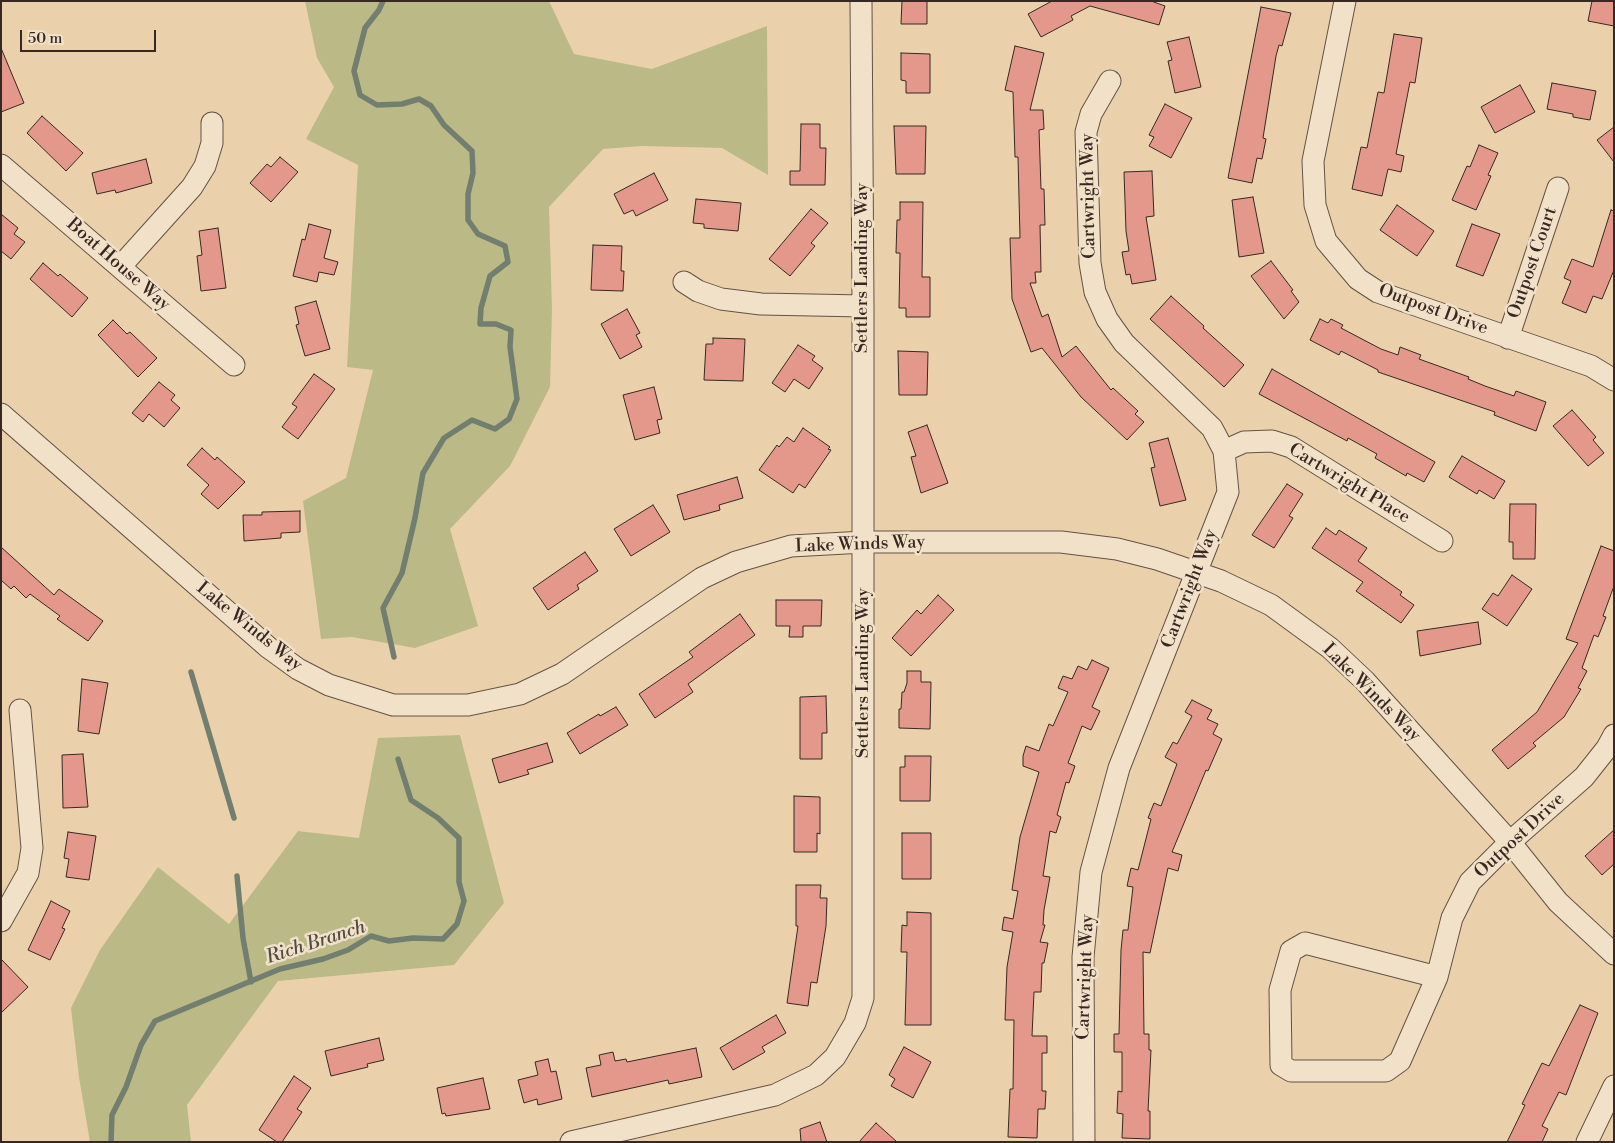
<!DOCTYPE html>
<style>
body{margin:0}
#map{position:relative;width:1615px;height:1143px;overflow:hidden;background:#ead1ac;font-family:"Libre Bodoni",serif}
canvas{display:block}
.frame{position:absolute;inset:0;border:2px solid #372823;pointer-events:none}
.scale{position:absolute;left:20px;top:30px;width:136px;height:22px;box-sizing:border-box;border:2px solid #372823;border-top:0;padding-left:6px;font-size:15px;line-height:18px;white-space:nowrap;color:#372823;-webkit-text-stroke:4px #f1e1c9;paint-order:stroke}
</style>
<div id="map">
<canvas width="1615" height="1143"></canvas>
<div class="frame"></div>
<div class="scale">50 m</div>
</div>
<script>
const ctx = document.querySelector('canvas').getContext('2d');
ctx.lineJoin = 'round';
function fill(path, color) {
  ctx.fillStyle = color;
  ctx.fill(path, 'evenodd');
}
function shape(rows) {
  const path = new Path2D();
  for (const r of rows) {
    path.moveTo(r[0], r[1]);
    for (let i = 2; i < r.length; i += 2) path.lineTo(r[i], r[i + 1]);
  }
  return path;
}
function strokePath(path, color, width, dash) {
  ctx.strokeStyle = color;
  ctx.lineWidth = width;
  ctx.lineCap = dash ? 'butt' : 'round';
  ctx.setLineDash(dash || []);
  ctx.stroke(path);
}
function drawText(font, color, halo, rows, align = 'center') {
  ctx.font = font + ' "Libre Bodoni",serif';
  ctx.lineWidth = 5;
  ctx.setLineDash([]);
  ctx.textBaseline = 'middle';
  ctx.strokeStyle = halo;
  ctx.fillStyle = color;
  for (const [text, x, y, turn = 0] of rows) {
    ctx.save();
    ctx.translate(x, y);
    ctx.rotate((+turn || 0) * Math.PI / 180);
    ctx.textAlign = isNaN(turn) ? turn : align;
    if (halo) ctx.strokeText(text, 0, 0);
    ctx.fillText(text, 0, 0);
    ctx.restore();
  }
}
fill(shape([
 [305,1,549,1,574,54,652,69,767,26,768,175,722,148,642,146,603,149,549,207,552,310,550,387,510,466,450,529,478,626,415,648,352,637,321,639,303,501,346,478,373,370,347,367,358,165,306,139,334,87,317,58],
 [460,735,504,903,454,965,278,981,187,1105,191,1142,90,1142,79,1077,71,1008,100,950,158,867,229,924,298,831,359,838,378,738]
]), '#bbba86');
strokePath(shape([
 [383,1,379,10,365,28,354,71,360,95,377,105,402,104,419,99,431,106,444,125,472,151,473,173,468,194,468,220,478,234,505,246,508,262,490,276,481,308,480,324,496,324,511,330,510,347,517,399,509,419,495,429,472,420,444,438,423,473,415,518,402,573,383,608,394,657],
 [191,672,234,818],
 [237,876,243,938,251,982],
 [111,1142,112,1115,126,1087,141,1045,155,1021,280,969,323,959,348,950,371,936,389,941,413,938,443,939,457,924,464,901,459,882,459,838,438,818,411,800,398,759]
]), '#727e70', 5.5);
const building = shape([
 [902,1,927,1,927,24,901,24,902,1],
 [1052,1,1151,1,1165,6,1159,25,1090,6,1071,16,1073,20,1041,37,1028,14,1052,1],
 [1592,1,1614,1,1614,26,1588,21,1592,1],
 [1261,7,1291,13,1282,46,1279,45,1276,56,1263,138,1266,139,1262,159,1257,158,1252,183,1228,178,1261,7],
 [1394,34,1422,38,1415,83,1410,82,1396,154,1404,156,1401,172,1388,169,1382,196,1352,189,1361,147,1367,148,1378,92,1384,93,1394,34],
 [1189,37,1201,87,1175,93,1168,61,1172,60,1167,42,1189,37],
 [1015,46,1044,53,1030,110,1043,110,1044,129,1039,130,1041,189,1044,189,1045,225,1040,225,1041,272,1035,272,1036,283,1030,283,1042,317,1048,314,1062,357,1076,346,1111,390,1113,388,1138,411,1135,414,1144,422,1127,440,1081,397,1042,348,1031,352,1012,299,1010,238,1020,238,1018,157,1015,157,1013,92,1005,90,1015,46],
 [1,48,24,103,1,112,1,48],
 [901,53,930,54,930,93,906,93,906,81,901,80,901,53],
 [1552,83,1596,91,1590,120,1573,117,1573,114,1547,109,1552,83],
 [1520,85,1535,112,1495,133,1481,107,1520,85],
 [1165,104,1192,118,1171,158,1149,146,1154,137,1149,135,1165,104],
 [42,116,83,153,66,171,27,133,42,116],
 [801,124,820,124,820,148,826,148,825,185,790,185,790,171,800,171,801,124],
 [894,126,926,126,925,174,896,174,894,126],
 [1614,127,1614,162,1597,140,1614,127],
 [1479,145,1498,153,1488,175,1491,176,1476,210,1452,200,1467,166,1470,167,1479,145],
 [280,157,298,172,271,202,250,183,267,164,271,167,280,157],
 [146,159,152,183,116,193,115,190,97,194,92,173,146,159],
 [1152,171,1154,216,1146,217,1156,280,1132,284,1130,274,1126,275,1122,252,1129,251,1126,231,1124,172,1152,171],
 [654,173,668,200,636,216,633,210,624,214,614,194,654,173],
 [1253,197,1264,253,1239,257,1232,200,1253,197],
 [696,199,741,203,738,231,704,228,704,224,693,223,696,199],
 [900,202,923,202,922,277,930,277,930,317,906,317,906,308,899,308,900,253,896,253,897,220,900,220,900,202],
 [1397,205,1434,231,1417,256,1380,230,1397,205],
 [811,209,828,223,811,243,815,246,790,276,769,259,811,209],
 [1611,210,1614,211,1614,270,1602,299,1593,296,1586,313,1562,303,1571,281,1564,278,1572,259,1593,267,1611,210],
 [1,214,18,228,14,234,25,242,11,259,1,251,1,214],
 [309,224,331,230,324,258,338,262,334,275,319,272,317,282,293,276,302,239,305,240,309,224],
 [1472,224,1500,234,1483,276,1456,266,1472,224],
 [218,228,226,288,201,291,197,256,202,255,199,231,218,228],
 [593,245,622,246,621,271,624,271,623,291,591,290,593,245],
 [1271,261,1293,290,1291,291,1299,302,1284,319,1251,276,1271,261],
 [43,263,58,276,60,274,88,298,72,317,30,279,43,263],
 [1171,296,1204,326,1203,328,1244,365,1224,387,1150,319,1171,296],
 [316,301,330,349,305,356,296,325,299,324,295,307,316,301],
 [627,309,640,333,636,335,642,347,620,359,601,324,627,309],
 [1320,319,1328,323,1331,319,1343,325,1341,328,1381,349,1398,355,1400,347,1421,355,1419,359,1469,377,1468,379,1485,386,1514,396,1516,391,1546,402,1536,431,1494,415,1495,412,1378,372,1378,370,1341,351,1339,355,1310,340,1320,319],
 [113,320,127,334,130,332,157,358,138,377,98,335,113,320],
 [713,338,745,339,743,381,704,380,706,344,713,344,713,338],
 [798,345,815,356,812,360,823,368,809,389,794,379,785,392,772,383,798,345],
 [898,351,928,352,927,395,899,395,898,351],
 [1272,369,1435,462,1424,482,1407,473,1406,476,1375,458,1377,454,1348,438,1347,441,1259,394,1272,369],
 [314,374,335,389,298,439,282,427,297,407,292,404,314,374],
 [159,382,175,395,171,400,180,408,164,427,149,414,143,422,132,413,159,382],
 [654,387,662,419,657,420,660,433,635,440,623,395,654,387],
 [1572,410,1596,437,1593,440,1604,453,1588,466,1553,426,1572,410],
 [927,425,948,483,921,493,911,457,916,456,908,432,927,425],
 [803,428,830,447,828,449,831,450,805,488,799,484,793,493,759,470,777,445,779,447,787,437,794,442,803,428],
 [1168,438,1186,500,1160,506,1151,468,1155,467,1149,443,1168,438],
 [202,448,215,460,217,457,245,482,218,509,201,494,209,485,187,465,202,448],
 [1462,456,1505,481,1494,499,1479,490,1477,494,1449,477,1462,456],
 [737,477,743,498,719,505,720,510,684,520,677,495,737,477],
 [1287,484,1303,494,1289,516,1293,518,1274,548,1252,535,1287,484],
 [1510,504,1536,504,1535,559,1513,559,1513,542,1509,542,1510,504],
 [653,505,670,532,631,556,614,529,653,505],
 [300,511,300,532,281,533,281,538,244,541,243,515,262,515,262,512,300,511],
 [1326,528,1336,535,1339,530,1367,548,1358,561,1402,592,1400,595,1414,605,1401,623,1356,591,1363,582,1312,548,1326,528],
 [1601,546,1614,551,1614,586,1603,616,1606,617,1598,637,1594,635,1582,668,1587,671,1578,688,1581,689,1564,717,1533,743,1536,746,1508,769,1492,750,1537,712,1578,643,1566,639,1601,546],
 [1,547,54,595,59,589,103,621,88,641,57,619,60,616,30,594,26,598,14,586,11,589,1,580,1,547],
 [585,552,598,571,577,585,579,589,548,610,533,588,585,552],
 [1512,575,1532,589,1507,626,1482,609,1493,593,1498,596,1512,575],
 [938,595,954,610,911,656,892,638,917,610,921,614,938,595],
 [776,600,822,600,821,626,803,626,803,637,789,637,790,626,776,626,776,600],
 [740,614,755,635,688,684,693,692,655,718,639,694,693,657,689,652,740,614],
 [1478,622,1481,644,1420,656,1417,631,1478,622],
 [1092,660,1109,668,1092,707,1100,711,1091,730,1082,726,1068,763,1075,766,1069,783,1066,782,1057,815,1061,817,1056,833,1050,831,1043,876,1050,877,1044,910,1043,925,1045,925,1040,942,1048,943,1044,963,1042,963,1041,992,1034,992,1032,1036,1047,1036,1047,1053,1042,1053,1042,1091,1046,1091,1045,1109,1038,1109,1037,1138,1008,1137,1010,1089,1013,1089,1014,1020,1005,1020,1007,967,1013,932,1002,930,1004,917,1013,919,1018,891,1012,890,1020,837,1039,772,1023,766,1023,756,1026,746,1039,751,1049,724,1053,726,1068,692,1058,688,1063,676,1072,679,1078,666,1087,670,1092,660],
 [907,671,921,671,921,682,931,682,930,729,899,728,899,709,901,709,902,692,904,692,907,683,907,671],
 [82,679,108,683,99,734,78,731,82,679],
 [826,696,827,733,822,733,822,759,800,759,800,697,826,696],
 [1192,700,1212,710,1207,719,1218,724,1213,734,1222,739,1208,771,1206,770,1172,852,1182,855,1178,871,1168,868,1150,953,1143,952,1144,1034,1149,1034,1149,1050,1151,1050,1148,1111,1150,1111,1150,1139,1122,1138,1123,1114,1117,1113,1118,1091,1122,1092,1122,1052,1114,1052,1114,1034,1119,1034,1121,950,1123,930,1128,930,1133,887,1127,886,1131,868,1138,870,1151,819,1148,818,1154,803,1161,806,1177,764,1165,757,1173,742,1177,744,1192,716,1185,712,1192,700],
 [616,707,628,725,580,754,567,733,599,714,600,716,616,707],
 [547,743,553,762,527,770,529,774,499,783,492,759,547,743],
 [83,754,88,807,63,808,62,755,83,754],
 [905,756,931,756,930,801,900,801,900,767,905,767,905,756],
 [794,796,820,797,820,834,817,833,817,852,794,852,794,796],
 [1614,830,1614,864,1602,875,1585,856,1614,830],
 [68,832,96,836,89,880,66,877,69,859,64,858,68,832],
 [902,833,931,833,931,879,902,879,902,833],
 [796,885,821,885,820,898,827,898,826,926,817,983,811,982,808,1006,787,1003,798,926,796,926,796,885],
 [51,901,70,911,62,928,65,929,50,960,28,950,51,901],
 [907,912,931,913,931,1025,905,1025,907,952,901,952,902,925,907,926,907,912],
 [1,959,28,987,1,1013,1,959],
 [1580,1005,1598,1013,1566,1095,1559,1092,1542,1126,1548,1129,1542,1142,1507,1142,1525,1105,1522,1104,1542,1063,1549,1066,1580,1005],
 [776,1015,786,1033,762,1047,765,1052,733,1070,720,1048,776,1015],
 [379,1038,384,1060,367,1064,368,1067,331,1076,325,1051,379,1038],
 [904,1047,931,1062,913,1098,891,1086,895,1079,889,1075,904,1047],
 [696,1048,702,1077,669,1084,668,1080,592,1097,586,1068,601,1065,599,1055,613,1052,615,1061,626,1059,627,1062,696,1048],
 [548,1059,551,1072,556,1071,562,1099,538,1105,537,1099,524,1103,518,1080,538,1075,535,1062,548,1059],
 [294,1076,311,1088,297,1109,302,1112,282,1142,277,1142,259,1130,294,1076],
 [483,1078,490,1109,446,1116,445,1113,442,1114,437,1088,483,1078],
 [820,1122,827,1142,801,1142,800,1129,820,1122],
 [876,1123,897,1142,859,1142,876,1123]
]);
fill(building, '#e4988c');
strokePath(building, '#372823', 1);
const minor = shape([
 [1345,1,1313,161,1315,205,1326,241,1358,279,1378,292,1591,366,1614,380],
 [1,165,234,365],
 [120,267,192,187,205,166,212,143,212,123],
 [684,282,698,291,721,299,761,304,863,306],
 [1508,338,1558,188],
 [1,414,269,648,298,669,329,685,393,705,468,705,520,694,562,674,702,578,736,562,791,546,864,542,1061,542,1117,549,1157,559,1221,581,1271,605,1330,648,1365,681,1510,842,1558,902,1614,954],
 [1224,451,1244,442,1272,441,1291,447,1442,541],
 [1,921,28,873,32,848,20,710],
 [1437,977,1305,943,1291,951,1280,990,1281,1065,1291,1071,1386,1071,1400,1061,1437,977,1452,918,1470,882,1510,842,1584,777,1607,748,1614,735],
 [571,1142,775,1095,816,1075,835,1057,855,1023,863,998,863,306,861,1],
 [1084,1142,1083,957,1091,872,1119,768,1228,492,1224,451,1212,428,1124,343,1107,319,1095,292,1090,263,1086,132,1091,114,1110,81],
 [1587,1142,1614,1086]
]);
strokePath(minor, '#645245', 23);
strokePath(minor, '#f1e1c9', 21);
drawText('18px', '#372823', '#f1e1c9', [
 ["Cartwright Way",1089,196,-91],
 ["Outpost Court",1533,263,-71],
 ["Boat House Way",118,265,41],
 ["Settlers Landing Way",863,268,-90],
 ["Outpost Drive",1433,310,20],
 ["Cartwright Place",1349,484,31],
 ["Lake Winds Way",860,545,-2],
 ["Cartwright Way",1190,589,-69],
 ["Lake Winds Way",249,627,39],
 ["Settlers Landing Way",864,673,-90],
 ["Lake Winds Way",1371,693,45],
 ["Outpost Drive",1520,836,-43],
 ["Cartwright Way",1086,977,-88]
]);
drawText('italic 19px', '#504c43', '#f1e1c9', [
 ["Rich Branch",316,943,-18]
]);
</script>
